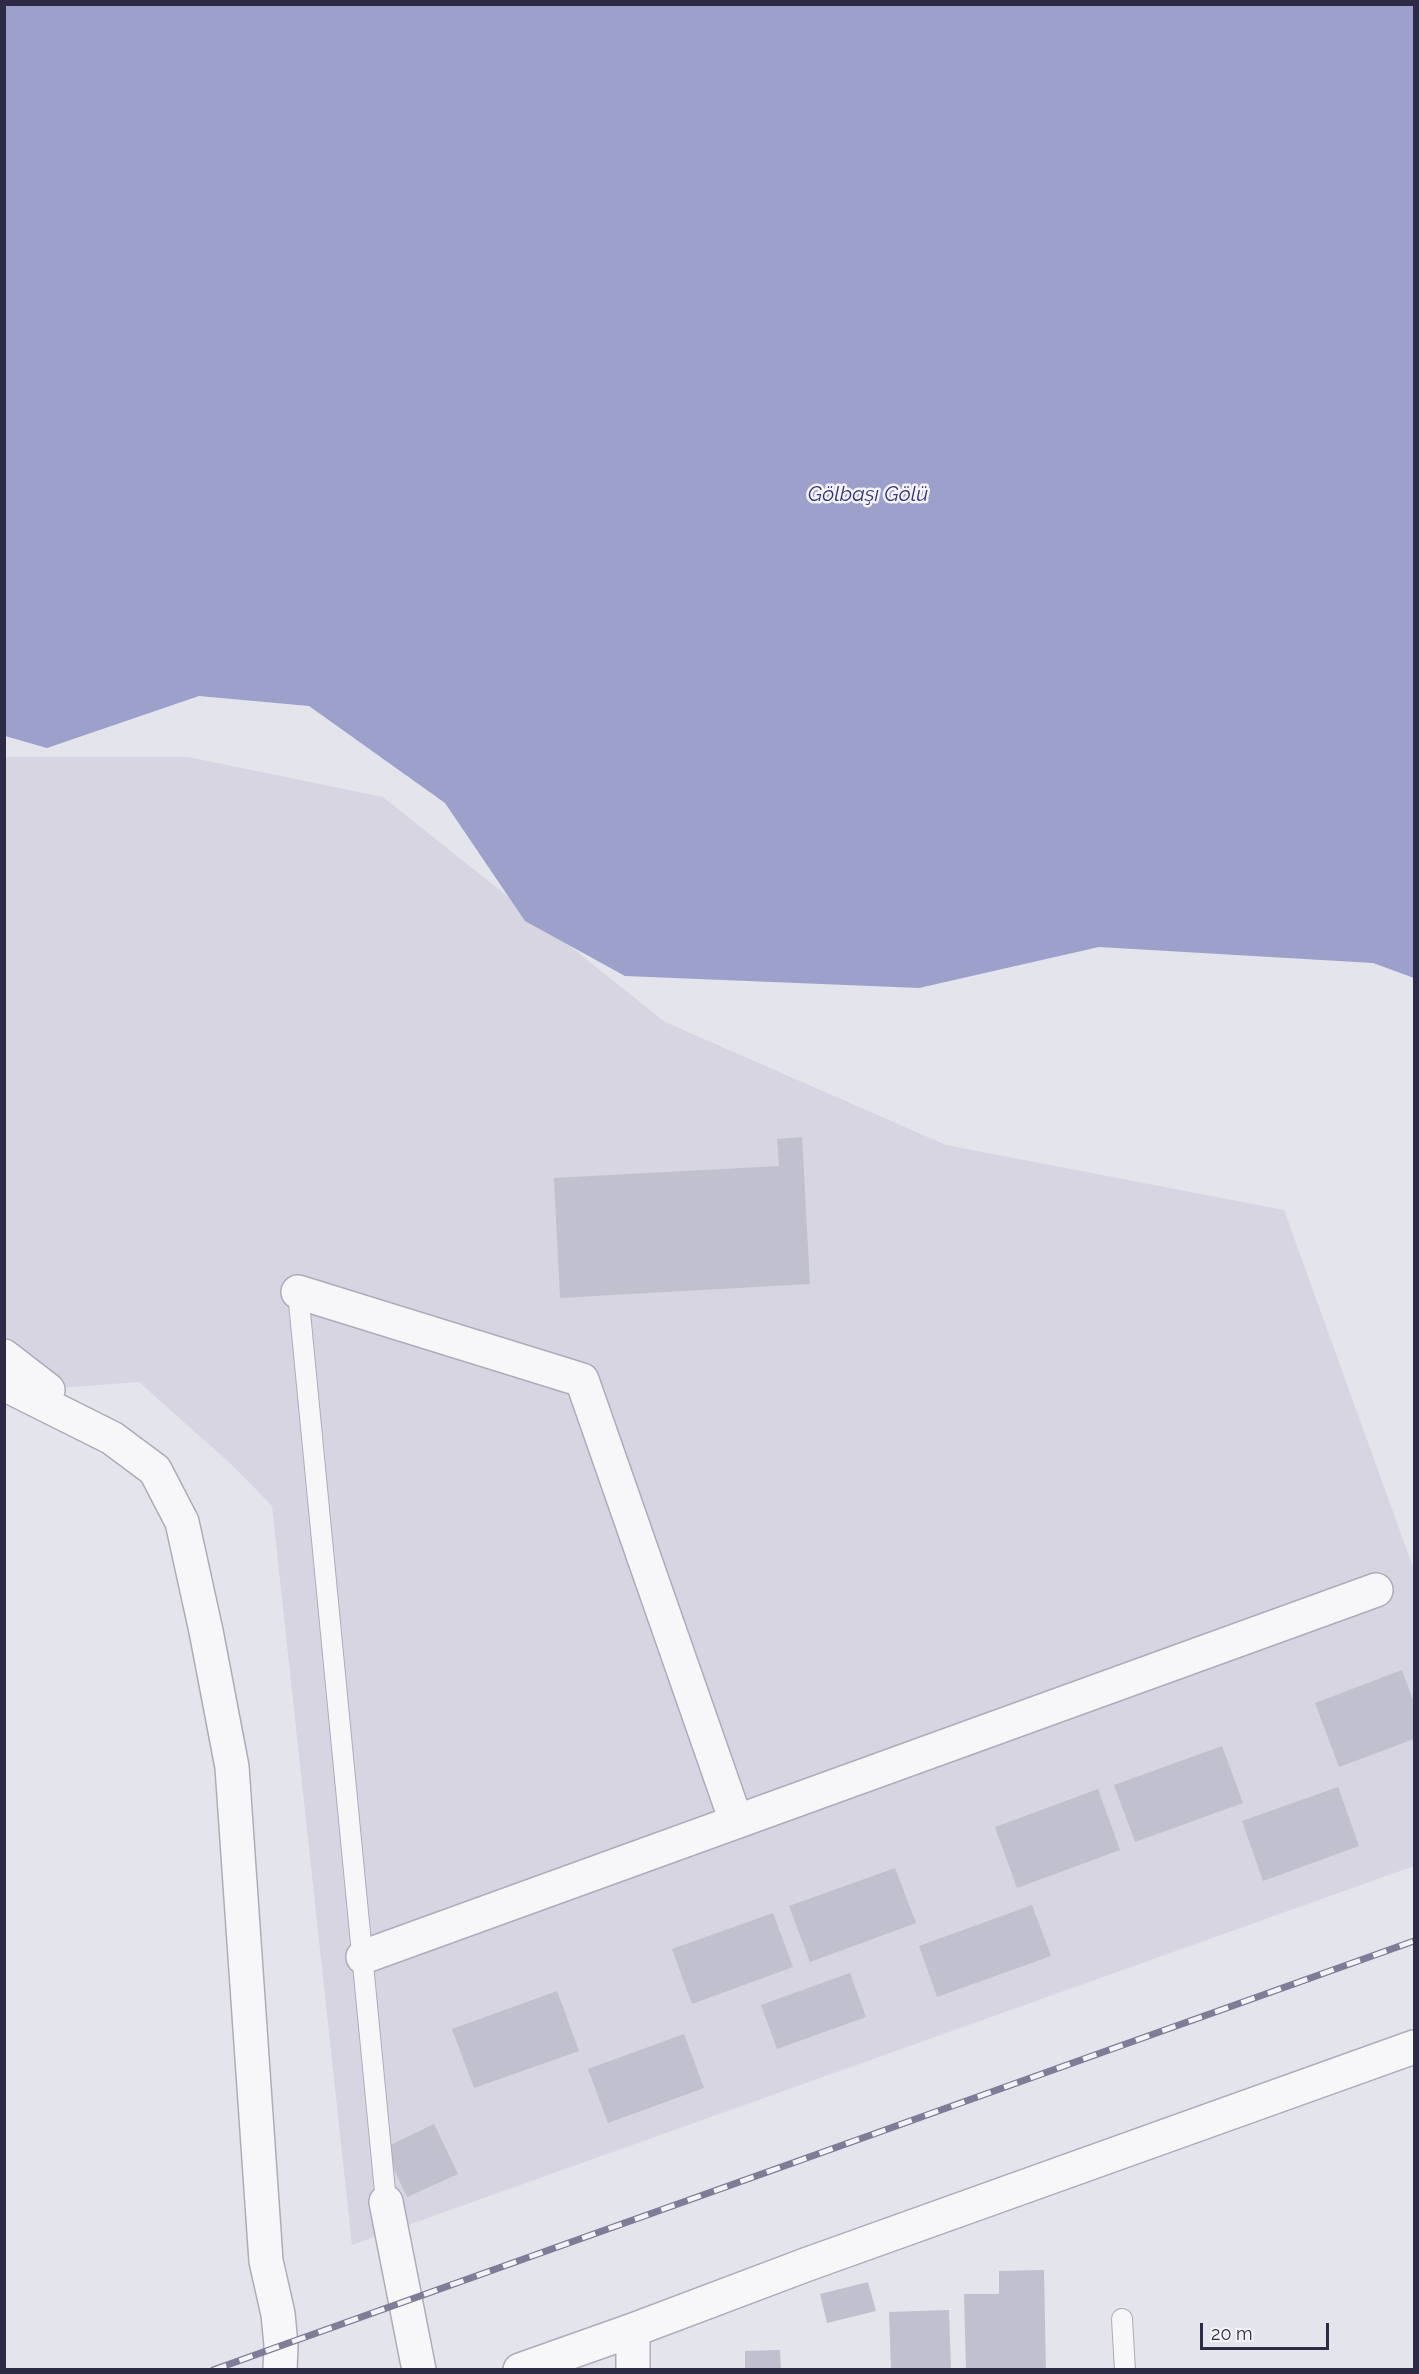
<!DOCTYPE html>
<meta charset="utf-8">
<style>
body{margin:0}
#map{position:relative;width:1419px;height:2374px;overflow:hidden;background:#e4e4ec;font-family:Raleway,sans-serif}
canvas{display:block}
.frame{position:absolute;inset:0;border:6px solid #2c2a45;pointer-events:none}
.scale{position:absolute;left:1200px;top:2323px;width:129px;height:27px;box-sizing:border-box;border:3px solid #2c2a45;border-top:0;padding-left:8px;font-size:18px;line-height:21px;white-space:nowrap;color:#2c2a45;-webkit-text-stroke:4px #f4f3f9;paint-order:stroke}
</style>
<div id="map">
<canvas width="1419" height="2374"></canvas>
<div class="frame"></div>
<div class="scale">20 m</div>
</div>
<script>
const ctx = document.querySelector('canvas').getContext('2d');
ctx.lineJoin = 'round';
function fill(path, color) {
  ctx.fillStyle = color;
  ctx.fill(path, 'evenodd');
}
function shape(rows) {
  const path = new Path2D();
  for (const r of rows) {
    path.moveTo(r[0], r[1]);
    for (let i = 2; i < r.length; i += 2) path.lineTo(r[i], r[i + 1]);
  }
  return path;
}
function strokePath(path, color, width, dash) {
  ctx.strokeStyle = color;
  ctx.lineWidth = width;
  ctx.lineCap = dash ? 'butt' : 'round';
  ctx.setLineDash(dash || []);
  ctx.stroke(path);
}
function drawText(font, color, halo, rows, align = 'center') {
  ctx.font = font + ' Raleway,sans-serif';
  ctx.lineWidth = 5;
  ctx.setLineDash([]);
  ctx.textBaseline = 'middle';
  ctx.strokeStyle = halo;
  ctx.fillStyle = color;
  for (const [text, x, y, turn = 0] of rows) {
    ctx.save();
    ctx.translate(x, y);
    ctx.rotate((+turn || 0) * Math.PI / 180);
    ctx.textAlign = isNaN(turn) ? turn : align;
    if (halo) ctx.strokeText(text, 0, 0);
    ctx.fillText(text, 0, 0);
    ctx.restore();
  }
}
fill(shape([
 [5,757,188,757,383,797,665,1022,946,1145,1284,1210,1414,1570,1414,1866,352,2245,272,1506,232,1465,139,1382,5,1392]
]), '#d6d5e1');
fill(shape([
 [4,5,1414,5,1414,978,1373,963,1099,947,919,988,625,976,525,921,445,803,309,706,199,696,47,748,5,736]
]), '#9ea0cc');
fill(shape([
 [802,1137,810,1284,560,1298,554,1178,779,1166,777,1139],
 [1402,1670,1414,1703,1414,1739,1339,1767,1315,1703],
 [1222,1746,1243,1803,1135,1842,1114,1785],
 [1338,1787,1359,1846,1263,1881,1242,1821],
 [1098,1789,1120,1850,1017,1888,995,1827],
 [895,1868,916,1923,810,1962,789,1906],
 [1032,1905,1051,1956,937,1997,919,1946],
 [773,1913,793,1967,692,2004,672,1949],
 [850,1973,866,2017,777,2049,761,2005],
 [557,1991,579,2051,474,2088,452,2029],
 [684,2034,704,2088,608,2123,588,2069],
 [434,2124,458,2174,407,2197,384,2148],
 [1044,2270,1046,2370,966,2370,964,2294,999,2294,999,2271],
 [868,2282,876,2311,827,2323,820,2294],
 [949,2310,951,2370,891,2370,889,2312],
 [780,2350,781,2370,745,2370,745,2351]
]), '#c1c0cf');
const service = shape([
 [298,1292,386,2202],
 [1122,2319,1125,2370]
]);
const minor = shape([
 [298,1292,582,1380,736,1821],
 [4,1356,48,1390],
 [4,1384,112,1438,155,1470,182,1522,206,1631,232,1767,266,2261,278,2314,281,2345,280,2370],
 [363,1957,1376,1590],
 [386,2202,419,2370],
 [520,2370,633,2330,808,2264,1414,2047],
 [633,2370,633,2330]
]);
strokePath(service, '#adacba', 22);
strokePath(minor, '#adacba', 36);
strokePath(service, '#f7f7fa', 20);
strokePath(minor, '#f7f7fa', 33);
const rail = shape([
 [213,2370,1414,1941]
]);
strokePath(rail, '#7e7c96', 7);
strokePath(rail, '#f4f3f9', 4.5, [14]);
drawText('italic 21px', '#33347a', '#f4f3f9', [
 ["Gölbaşı Gölü",868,495]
]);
</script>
